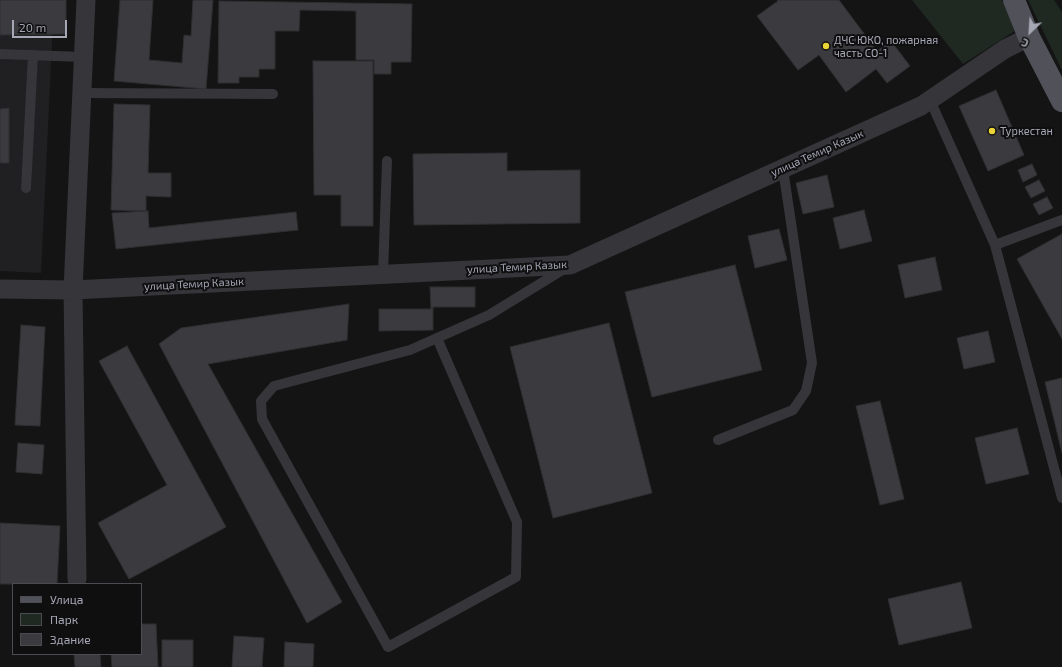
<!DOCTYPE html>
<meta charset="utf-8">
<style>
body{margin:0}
#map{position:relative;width:1062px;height:667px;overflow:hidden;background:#141415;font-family:"Exo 2",sans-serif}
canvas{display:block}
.legend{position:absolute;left:12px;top:583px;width:130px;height:72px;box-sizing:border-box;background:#0f0f10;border:1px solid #4b4c52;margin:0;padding:5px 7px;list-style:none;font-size:12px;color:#a6a7b5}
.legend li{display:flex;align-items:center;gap:8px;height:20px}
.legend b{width:20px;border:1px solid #4b4c52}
.north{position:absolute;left:1010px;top:12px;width:40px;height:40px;-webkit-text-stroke:3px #0f0f10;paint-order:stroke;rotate:205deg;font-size:11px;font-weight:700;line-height:16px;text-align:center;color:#a6a7b5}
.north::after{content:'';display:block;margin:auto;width:14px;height:18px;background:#a6a7b5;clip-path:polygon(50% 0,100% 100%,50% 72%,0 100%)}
.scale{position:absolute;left:12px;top:20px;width:55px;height:18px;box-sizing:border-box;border:2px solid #a6a7b5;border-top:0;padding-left:5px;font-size:12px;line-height:14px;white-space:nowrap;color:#a6a7b5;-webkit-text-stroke:3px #0f0f10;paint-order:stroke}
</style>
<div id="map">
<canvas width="1062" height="667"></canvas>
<ul class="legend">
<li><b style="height:5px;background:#515159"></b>Улица</li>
<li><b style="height:11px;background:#202822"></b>Парк</li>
<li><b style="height:11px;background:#3b3b3f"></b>Здание</li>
</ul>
<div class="north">С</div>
<div class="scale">20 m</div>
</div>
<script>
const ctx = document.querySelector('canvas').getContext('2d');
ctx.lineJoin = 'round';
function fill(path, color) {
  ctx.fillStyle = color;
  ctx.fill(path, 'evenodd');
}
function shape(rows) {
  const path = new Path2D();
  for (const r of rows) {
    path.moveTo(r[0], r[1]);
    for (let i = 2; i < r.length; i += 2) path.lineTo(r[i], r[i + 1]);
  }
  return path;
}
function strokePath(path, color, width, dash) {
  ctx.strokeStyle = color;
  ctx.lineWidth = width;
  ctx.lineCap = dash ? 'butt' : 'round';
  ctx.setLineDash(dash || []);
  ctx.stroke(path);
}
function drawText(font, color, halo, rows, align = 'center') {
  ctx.font = font + ' "Exo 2",sans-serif';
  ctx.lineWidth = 4;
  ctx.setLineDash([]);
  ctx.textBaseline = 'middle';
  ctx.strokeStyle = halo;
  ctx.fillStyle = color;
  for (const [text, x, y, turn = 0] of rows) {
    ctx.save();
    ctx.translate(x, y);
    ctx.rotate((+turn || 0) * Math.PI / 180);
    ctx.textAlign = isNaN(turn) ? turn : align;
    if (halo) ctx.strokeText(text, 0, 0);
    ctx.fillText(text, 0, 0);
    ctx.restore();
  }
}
fill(shape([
 [0,0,54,0,41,273,0,271]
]), '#202022');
fill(shape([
 [912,0,1002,0,1015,31,963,64],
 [1028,0,1054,0,1062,12,1062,70]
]), '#202822');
const building = shape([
 [0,0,66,0,66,34,0,35,0,0],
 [120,0,153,0,149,60,182,63,184,35,191,36,193,0,213,0,206,89,114,81,120,0],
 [777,0,839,0,877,51,891,41,910,66,887,83,876,69,846,92,819,55,798,70,757,16,778,1,777,0],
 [219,1,412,4,411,62,391,62,391,74,374,74,374,60,356,60,356,11,300,10,299,31,275,31,275,69,259,69,259,77,239,77,239,83,218,83,219,1],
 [313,61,373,61,373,226,341,226,341,195,314,195,313,61],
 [996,90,1024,155,988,171,959,106,996,90],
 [114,104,150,105,148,173,171,173,171,197,146,196,146,211,111,210,114,104],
 [9,108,9,163,0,163,0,109,9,108],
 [507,153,507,171,580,170,580,223,414,225,413,154,507,153],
 [1032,164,1037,175,1023,182,1018,170,1032,164],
 [827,175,834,207,803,214,796,183,827,175],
 [1039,180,1045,191,1031,198,1025,187,1039,180],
 [1047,197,1053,208,1039,215,1033,204,1047,197],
 [864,210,872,241,840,249,833,218,864,210],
 [148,211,149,228,296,212,298,230,116,249,112,213,148,211],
 [779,229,787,260,755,268,748,236,779,229],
 [1062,234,1062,339,1017,259,1062,234],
 [935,257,942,290,905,298,898,265,935,257],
 [735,265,762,370,652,397,625,292,735,265],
 [430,287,475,287,475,307,433,307,433,330,379,331,379,309,431,309,430,287],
 [349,304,347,340,208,364,342,602,307,623,159,344,181,328,349,304],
 [609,323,652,493,553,518,510,347,609,323],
 [21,325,45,327,40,426,15,425,21,325],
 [988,331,995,362,964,369,957,338,988,331],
 [127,346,226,527,129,579,98,523,167,485,99,361,127,346],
 [1062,378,1062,453,1045,382,1062,378],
 [880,401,904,499,880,505,856,406,880,401],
 [1017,428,1029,474,986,484,975,438,1017,428],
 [18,443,44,445,42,474,16,472,18,443],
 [0,523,60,526,57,584,0,584,0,523],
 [961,582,972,628,899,645,888,599,961,582],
 [141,624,156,624,158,667,112,667,111,654,141,654,141,624],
 [234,636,264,638,262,667,232,667,234,636],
 [162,640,193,640,193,667,162,667,162,640],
 [285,642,314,644,313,667,284,667,285,642],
 [74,654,100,654,101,667,75,667,74,654]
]);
fill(building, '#3b3b3f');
strokePath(building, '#2f2e31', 1);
strokePath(shape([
 [0,54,83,57],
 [82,93,273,94],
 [930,100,995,245,1062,220],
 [26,188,33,55],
 [995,245,1062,498],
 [383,274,387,161],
 [437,338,517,522,516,577,388,647,262,419,261,401,274,386,410,350,437,338,489,315,564,269],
 [718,440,793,410,806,391,812,363,783,169]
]), '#35353a', 10);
strokePath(shape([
 [0,289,73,290,570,265,921,106,1005,49,1029,37],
 [77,579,73,290,86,0]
]), '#35353a', 19);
strokePath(shape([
 [1014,0,1029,37,1062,101]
]), '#515159', 22);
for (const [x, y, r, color] of [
 [826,46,4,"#ebd536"],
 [992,131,4,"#ebd536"]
]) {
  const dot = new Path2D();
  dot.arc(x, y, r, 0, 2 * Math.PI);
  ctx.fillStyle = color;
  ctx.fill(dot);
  strokePath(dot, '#0f0f10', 1.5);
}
drawText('11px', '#a6a7b5', '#0f0f10', [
 ["ДЧС ЮКО, пожарная",834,40],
 ["часть СО-1",834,53],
 ["Туркестан",1000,131]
], 'left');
drawText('11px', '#a6a7b5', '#0f0f10', [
 ["улица Темир Казык",817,153,-24],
 ["улица Темир Казык",517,267,-3],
 ["улица Темир Казык",194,284,-3]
]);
</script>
